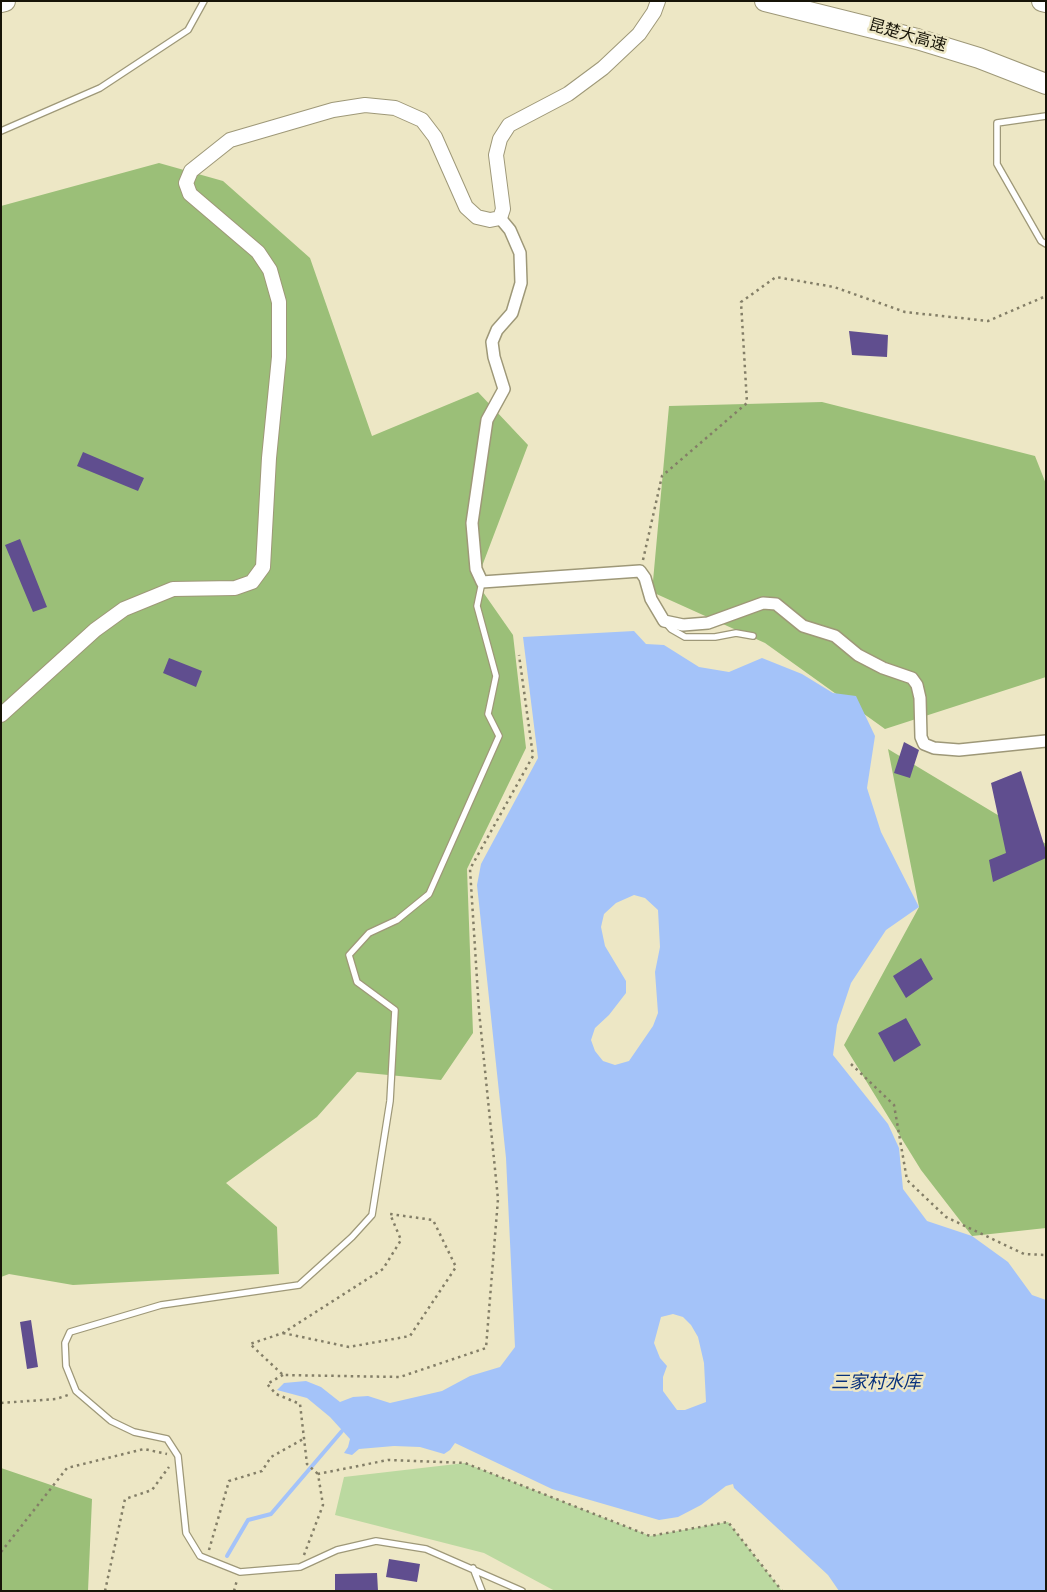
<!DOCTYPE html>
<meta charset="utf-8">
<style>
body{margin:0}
#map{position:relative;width:1047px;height:1592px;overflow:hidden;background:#ede7c5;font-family:Spectral,serif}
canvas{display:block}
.frame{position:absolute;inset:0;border:2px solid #171408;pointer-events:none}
</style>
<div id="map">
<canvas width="1047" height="1592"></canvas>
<div class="frame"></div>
</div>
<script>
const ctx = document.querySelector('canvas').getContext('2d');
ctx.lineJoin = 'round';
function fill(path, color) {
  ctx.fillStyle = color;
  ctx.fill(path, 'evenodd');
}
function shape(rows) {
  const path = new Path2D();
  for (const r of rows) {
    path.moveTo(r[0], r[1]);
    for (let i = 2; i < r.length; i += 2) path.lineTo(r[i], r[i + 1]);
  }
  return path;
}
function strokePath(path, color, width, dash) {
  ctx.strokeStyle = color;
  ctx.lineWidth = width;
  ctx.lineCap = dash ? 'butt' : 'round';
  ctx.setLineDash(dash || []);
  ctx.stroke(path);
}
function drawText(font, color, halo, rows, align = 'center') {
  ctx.font = font + ' Spectral,"Noto Sans SC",serif';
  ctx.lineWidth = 5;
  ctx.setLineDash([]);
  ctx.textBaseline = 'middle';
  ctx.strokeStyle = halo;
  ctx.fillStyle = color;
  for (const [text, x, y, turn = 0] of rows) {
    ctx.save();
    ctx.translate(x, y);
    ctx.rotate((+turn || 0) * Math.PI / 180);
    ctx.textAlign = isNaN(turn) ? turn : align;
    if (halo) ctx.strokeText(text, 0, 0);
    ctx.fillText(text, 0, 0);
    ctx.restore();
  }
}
fill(shape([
 [465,1463,650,1536,728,1522,782,1591,555,1591,484,1553,335,1515,344,1477]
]), '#bbd9a0');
fill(shape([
 [159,163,223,181,310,258,372,436,478,392,528,445,476,582,513,635,526,748,467,869,473,1033,441,1080,357,1072,317,1117,226,1183,277,1227,279,1274,73,1285,9,1274,1,1277,1,206],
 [822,402,1035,456,1046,484,1046,677,885,729,765,643,652,592,669,406],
 [888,749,1046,844,1046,1228,972,1236,921,1170,844,1045,919,907],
 [1,1468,92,1499,88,1591,1,1591]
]), '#9bbf78');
fill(shape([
 [634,631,646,644,664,645,699,667,729,672,762,658,802,674,833,693,856,696,875,736,867,788,881,832,919,907,886,930,851,983,837,1025,833,1055,888,1124,899,1148,903,1189,927,1221,972,1236,1008,1262,1032,1295,1046,1300,1046,1591,839,1591,828,1575,734,1488,733,1484,726,1486,701,1505,678,1517,659,1520,552,1489,455,1443,450,1450,444,1454,420,1447,394,1446,359,1449,352,1455,344,1453,348,1447,350,1439,330,1417,307,1398,277,1390,284,1383,306,1381,321,1387,340,1402,353,1397,368,1396,390,1403,442,1391,470,1376,500,1367,515,1347,506,1158,477,885,481,864,538,758,523,637],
 [634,895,645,898,658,910,660,947,655,972,658,1013,653,1026,629,1061,615,1065,603,1061,595,1051,591,1040,595,1028,609,1015,626,993,626,981,605,946,601,927,604,914,616,903],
 [673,1314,683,1317,691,1325,698,1337,704,1363,706,1402,685,1410,677,1410,663,1391,663,1377,667,1366,660,1358,654,1343,661,1317]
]), '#a4c3f9');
strokePath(shape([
 [227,1556,248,1520,271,1514,342,1431]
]), '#a4c3f9', 4);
fill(shape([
 [849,331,888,335,887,357,852,355],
 [83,452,144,478,138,491,77,466],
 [20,539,47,607,33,612,5,545],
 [169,658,202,671,196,687,163,673],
 [904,742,919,750,910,778,894,773],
 [1021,771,1046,851,1046,858,993,882,989,860,1006,853,991,783],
 [921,958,933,979,906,998,893,976],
 [906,1018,921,1045,894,1062,878,1033],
 [31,1320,38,1367,27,1369,20,1322],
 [389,1559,420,1564,417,1582,386,1577],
 [377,1573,378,1591,335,1591,335,1574]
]), '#604e8f');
const service = shape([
 [1046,116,997,123,997,164,1041,241,1046,244],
 [1,131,100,88,188,30,204,1],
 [482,582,477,606,496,676,488,714,499,736,429,894,397,920,369,933,349,955,357,982,395,1010,390,1101,372,1215,352,1237,299,1285,161,1305,70,1332,65,1343,66,1366,76,1391,111,1421,134,1432,167,1439,178,1456,186,1533,200,1556,240,1572,300,1567,337,1550,376,1541,426,1549,522,1591],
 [666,623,671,629,685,637,715,637,736,633,753,636],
 [473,1568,482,1591]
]);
const minor = shape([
 [500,218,510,230,520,253,521,283,512,313,497,330,492,342,494,357,504,389,487,420,472,523,476,569,482,582,640,571,645,578,651,599,664,621,683,625,708,623,763,603,776,604,803,626,835,636,858,655,883,668,912,678,917,685,920,698,921,737,924,744,934,748,959,750,1046,741]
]);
const tertiary = shape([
 [1,715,95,630,124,609,173,589,235,588,252,582,263,567,269,458,279,357,279,302,270,270,258,252,190,194,186,183,191,171,230,140,333,110,365,105,395,108,422,120,435,137,466,207,477,217,490,220,500,218,503,209,496,155,500,139,509,125,568,94,603,68,639,34,654,12,658,1]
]);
const motorway = shape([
 [765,1,917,39,979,58,1046,84],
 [1042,1,1046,2],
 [1,2,5,1]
]);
strokePath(service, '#9e9878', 8);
strokePath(minor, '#9e9878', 14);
strokePath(tertiary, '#9e9878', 16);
strokePath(motorway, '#9e9878', 22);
strokePath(shape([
 [643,560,662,476,747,403,741,302,776,277,834,287,905,312,988,321,1046,296],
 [851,1064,894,1105,907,1180,946,1217,1024,1254,1046,1255],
 [283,1333,349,1347,410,1336,456,1267,433,1220,390,1214,401,1240,383,1269,283,1333,250,1344,283,1375,400,1377,486,1348,498,1199,479,1011,470,869,533,756,519,655],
 [283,1375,267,1384,276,1394,300,1404,307,1464,318,1474],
 [1,1403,56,1399,68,1395],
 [209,1550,229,1481,262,1471,271,1457,305,1438],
 [1,1552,67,1468,144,1449,167,1454],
 [304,1555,323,1505,318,1474,388,1460,465,1463,650,1536,728,1522,782,1591],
 [105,1591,125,1499,152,1490,169,1467],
 [234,1591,237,1580]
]), '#837e67', 2.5, [2.5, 4]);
strokePath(service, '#fff', 5.5);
strokePath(minor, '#fff', 11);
strokePath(tertiary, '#fff', 14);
strokePath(motorway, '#fff', 20);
drawText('16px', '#171408', '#ede7c5', [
 ["昆楚大高速",907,37,16]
]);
drawText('italic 18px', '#08317c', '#ede7c5', [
 ["三家村水库",876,1384]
]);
</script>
